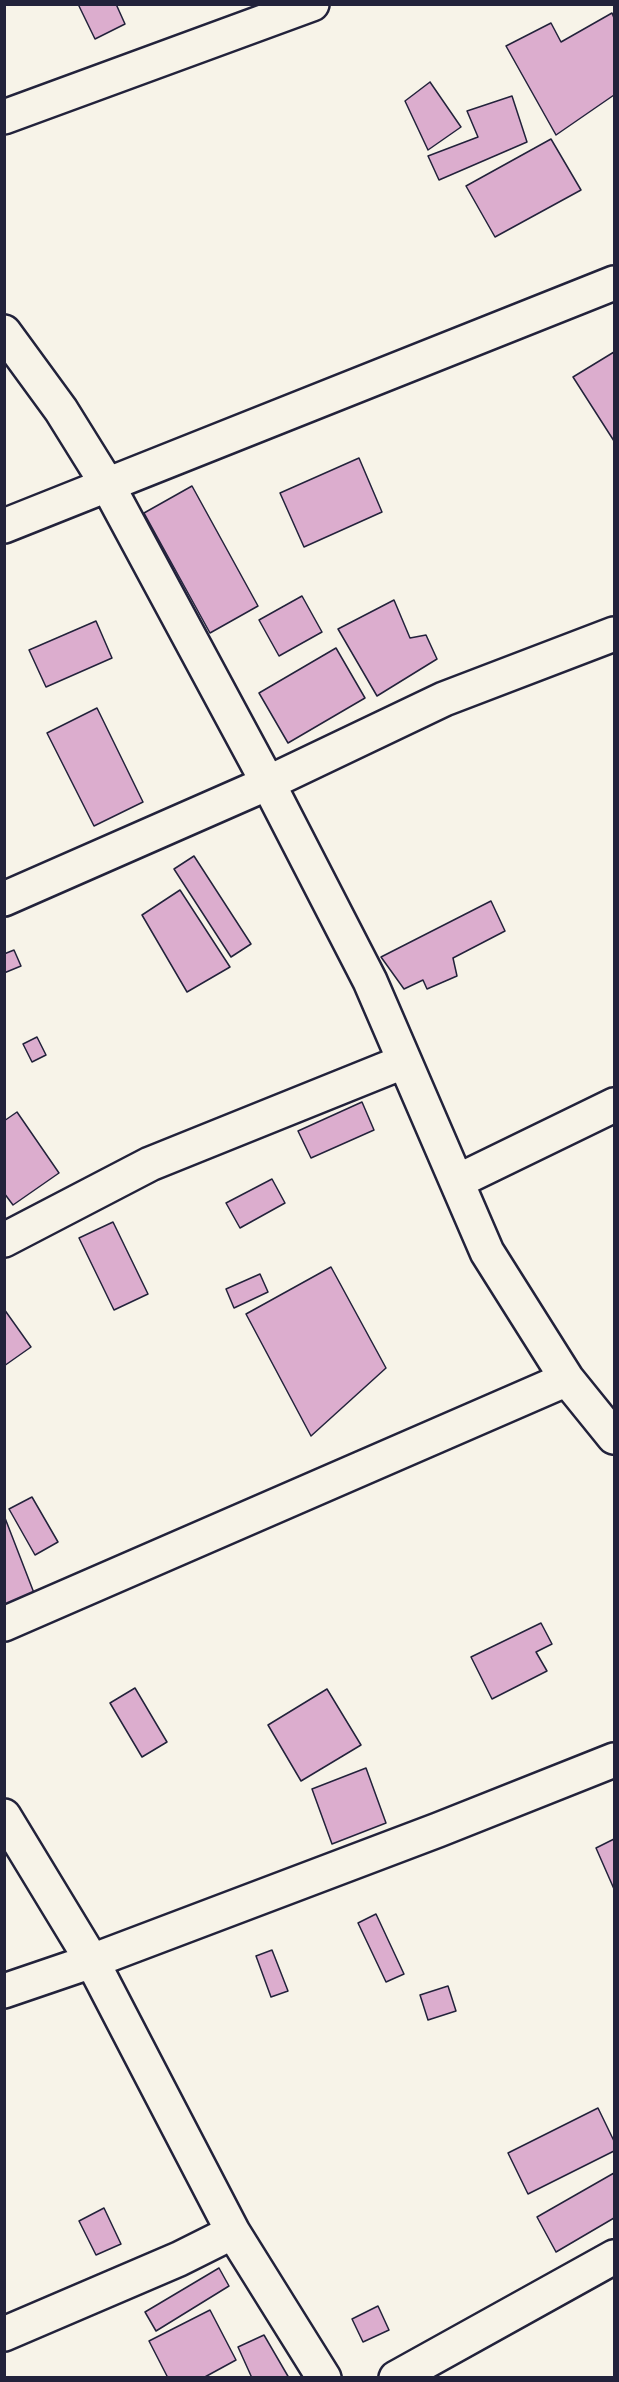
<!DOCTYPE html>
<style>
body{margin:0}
#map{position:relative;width:619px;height:2382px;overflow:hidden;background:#f7f3e8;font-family:"Shantell Sans",sans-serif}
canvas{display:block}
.frame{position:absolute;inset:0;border:6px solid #22223b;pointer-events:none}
</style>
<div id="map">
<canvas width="619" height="2382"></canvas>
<div class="frame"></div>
</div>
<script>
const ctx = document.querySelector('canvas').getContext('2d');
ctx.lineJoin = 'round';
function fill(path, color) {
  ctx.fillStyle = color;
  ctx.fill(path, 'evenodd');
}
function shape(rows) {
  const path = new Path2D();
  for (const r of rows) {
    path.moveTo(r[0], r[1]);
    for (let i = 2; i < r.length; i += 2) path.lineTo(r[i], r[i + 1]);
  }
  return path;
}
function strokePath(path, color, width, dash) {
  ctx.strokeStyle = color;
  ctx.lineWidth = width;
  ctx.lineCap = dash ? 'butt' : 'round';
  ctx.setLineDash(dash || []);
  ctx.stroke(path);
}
const building = shape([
 [78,4,116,4,125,24,95,39,78,4],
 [612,13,614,18,614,95,556,135,506,46,551,23,561,42,612,13],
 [430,82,461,127,428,150,405,101,430,82],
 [512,96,527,142,439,180,428,156,478,137,467,111,512,96],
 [551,139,581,190,495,237,466,186,551,139],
 [614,352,614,441,573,377,614,352],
 [359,458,382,512,304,547,280,493,359,458],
 [192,486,258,606,210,633,144,513,192,486],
 [302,596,322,632,279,656,259,620,302,596],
 [394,600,410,638,426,635,437,659,377,696,338,629,394,600],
 [96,621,112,658,46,687,29,650,96,621],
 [336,648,365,698,288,743,259,693,336,648],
 [97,708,143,802,94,826,47,733,97,708],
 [194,856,251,944,231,957,174,869,194,856],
 [180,890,230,967,187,992,142,915,180,890],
 [491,901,505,931,453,958,457,976,427,989,423,980,404,989,381,957,491,901],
 [14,950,21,966,4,973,4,954,14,950],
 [37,1037,46,1055,32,1062,23,1044,37,1037],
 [362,1102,374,1130,311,1158,298,1131,362,1102],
 [17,1112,59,1173,13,1205,4,1193,4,1121,17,1112],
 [272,1179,285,1203,240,1228,226,1203,272,1179],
 [113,1222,148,1294,114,1310,79,1238,113,1222],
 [331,1267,386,1368,311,1436,246,1314,331,1267],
 [260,1274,268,1292,234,1308,226,1289,260,1274],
 [4,1309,31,1347,4,1366,4,1309],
 [32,1497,58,1542,35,1555,9,1509,32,1497],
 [5,1518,34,1593,4,1605,4,1518,5,1518],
 [541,1623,552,1644,536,1652,547,1671,492,1699,471,1657,541,1623],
 [135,1688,167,1742,142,1757,110,1703,135,1688],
 [327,1689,361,1745,301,1781,268,1725,327,1689],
 [366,1768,386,1823,332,1844,312,1789,366,1768],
 [614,1839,614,1889,596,1848,614,1839],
 [376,1914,404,1974,386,1982,358,1923,376,1914],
 [272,1950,288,1991,271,1997,256,1956,272,1950],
 [448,1986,456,2011,428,2020,420,1995,448,1986],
 [598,2108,614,2141,614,2151,528,2194,508,2153,598,2108],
 [614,2173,614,2218,556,2252,537,2217,614,2173],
 [104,2208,121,2244,96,2255,79,2221,104,2208],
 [219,2268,229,2286,156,2331,145,2312,219,2268],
 [378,2306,389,2330,363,2342,352,2319,378,2306],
 [210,2310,236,2360,203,2378,168,2378,149,2341,210,2310],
 [264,2335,289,2378,252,2378,238,2347,264,2335]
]);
fill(building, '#dcadce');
strokePath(building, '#22223b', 1.5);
const minor = shape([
 [4,117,312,4],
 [4,332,61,410,107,484,268,783,370,981,487,1252,567,1379,614,1437],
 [4,526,614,283],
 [4,899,268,783,444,699,614,634],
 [458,1181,614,1105],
 [4,1240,150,1164,403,1062],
 [4,1624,567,1379],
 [4,1816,92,1961,233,2232,324,2378],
 [4,1991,92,1961,438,1830,614,1760],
 [4,2334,179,2259,233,2232],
 [396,2378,614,2257]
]);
strokePath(minor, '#22223b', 38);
strokePath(minor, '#f7f3e8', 33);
</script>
